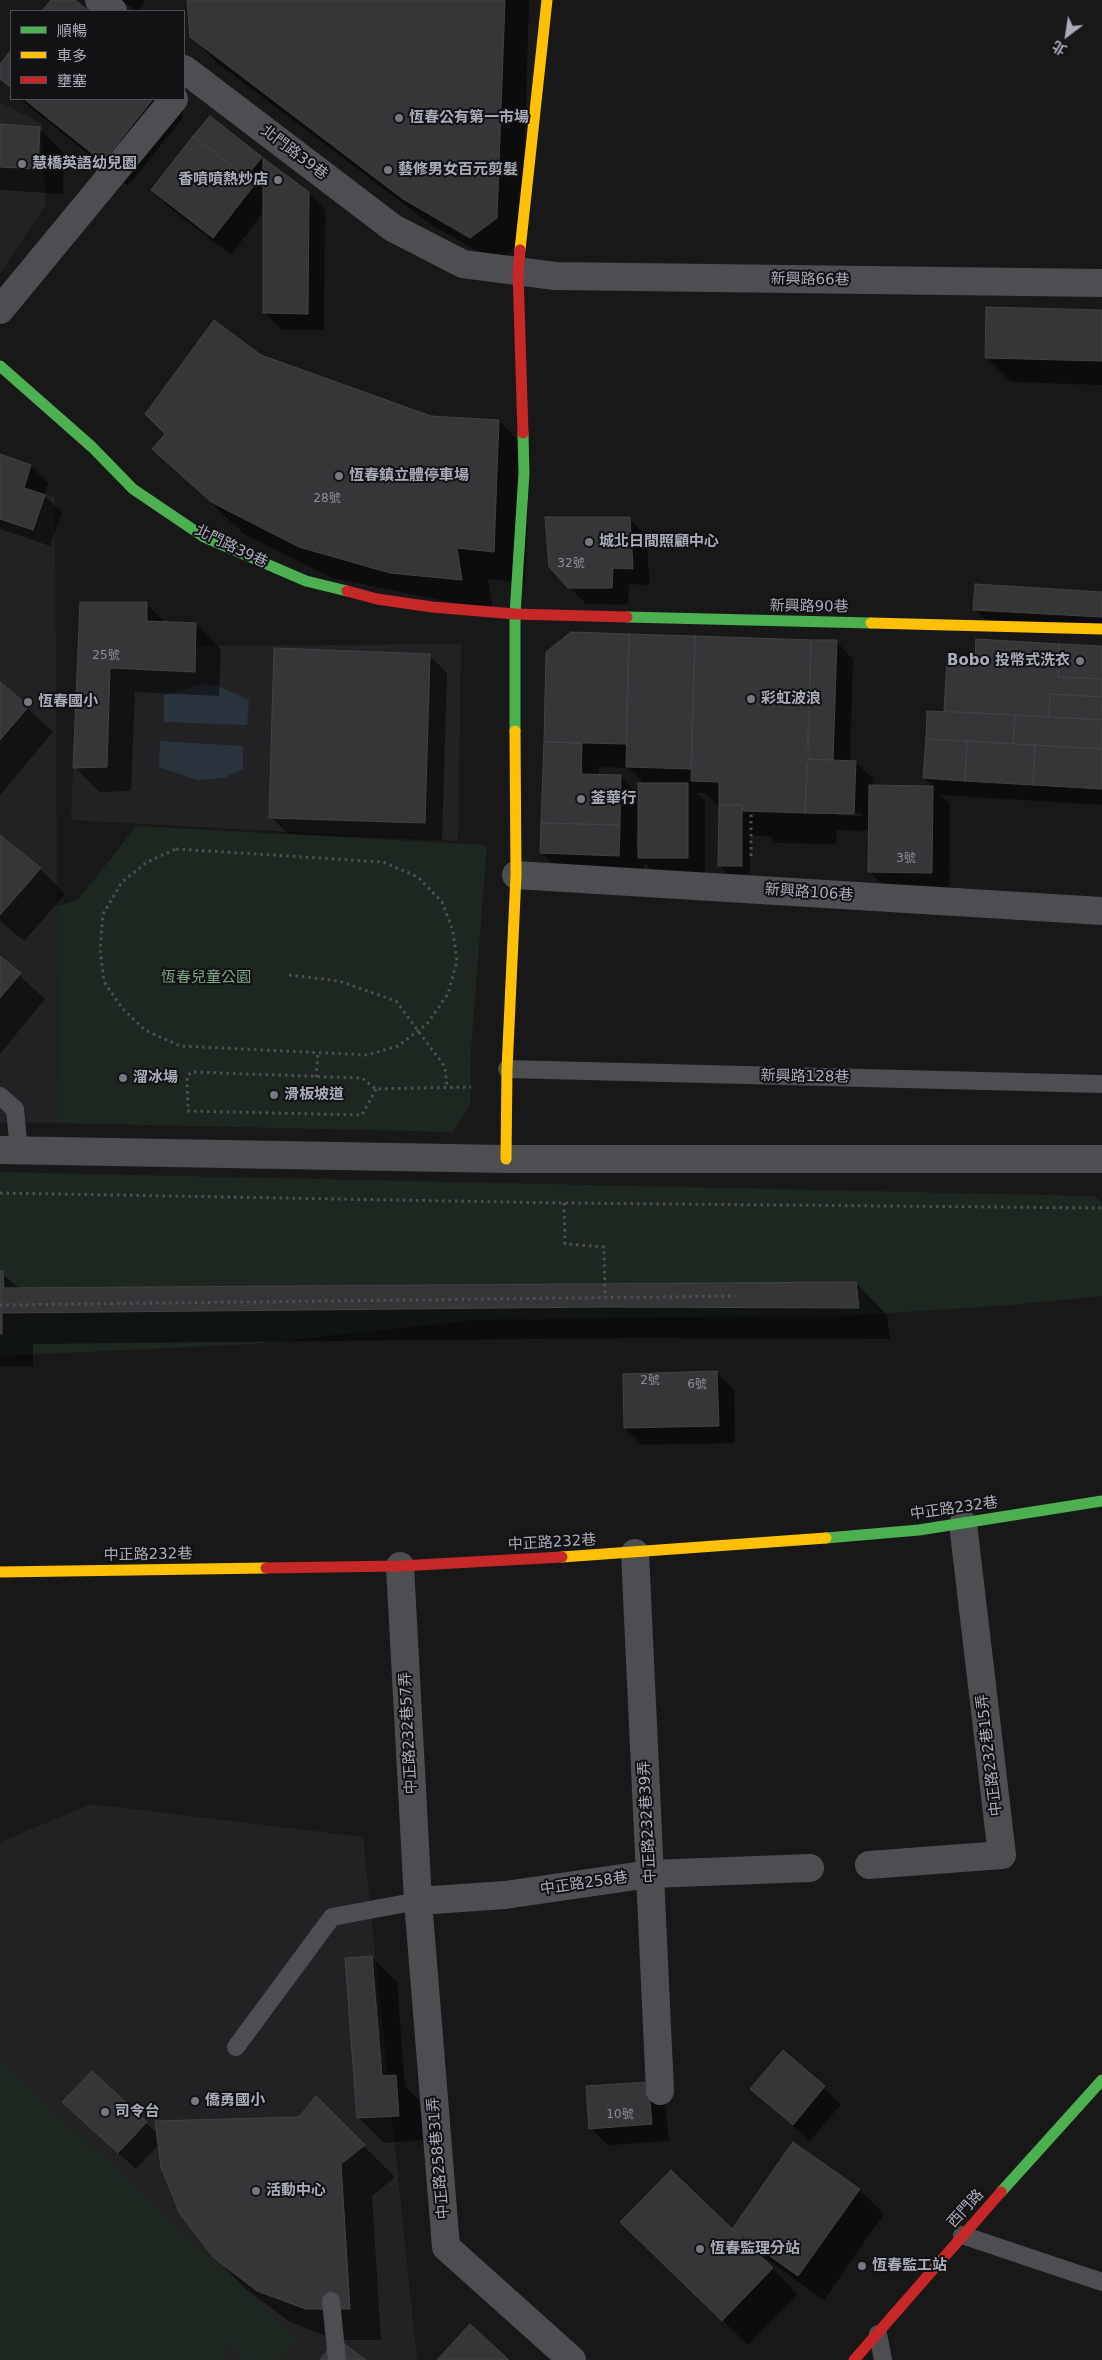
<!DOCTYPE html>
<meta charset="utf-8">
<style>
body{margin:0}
#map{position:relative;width:1102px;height:2360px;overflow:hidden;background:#181819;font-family:"DejaVu Sans","Noto Sans TC",sans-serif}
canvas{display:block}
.legend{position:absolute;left:10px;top:10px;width:175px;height:90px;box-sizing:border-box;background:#121215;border:1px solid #4e5057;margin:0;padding:6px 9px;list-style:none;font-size:15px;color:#a9adba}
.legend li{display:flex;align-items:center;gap:10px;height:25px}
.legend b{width:25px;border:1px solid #4e5057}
.north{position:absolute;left:1042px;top:10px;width:50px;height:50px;-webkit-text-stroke:4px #121215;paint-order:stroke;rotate:211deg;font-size:14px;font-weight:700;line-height:20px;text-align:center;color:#a9adba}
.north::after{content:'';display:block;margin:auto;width:18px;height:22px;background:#a9adba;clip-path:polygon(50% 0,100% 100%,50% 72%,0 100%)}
</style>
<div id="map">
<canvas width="1102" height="2360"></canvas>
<ul class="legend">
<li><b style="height:6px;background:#4caf50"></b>順暢</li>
<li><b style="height:6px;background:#ffc107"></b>車多</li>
<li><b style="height:6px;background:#c62828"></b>壅塞</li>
</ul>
<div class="north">北</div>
</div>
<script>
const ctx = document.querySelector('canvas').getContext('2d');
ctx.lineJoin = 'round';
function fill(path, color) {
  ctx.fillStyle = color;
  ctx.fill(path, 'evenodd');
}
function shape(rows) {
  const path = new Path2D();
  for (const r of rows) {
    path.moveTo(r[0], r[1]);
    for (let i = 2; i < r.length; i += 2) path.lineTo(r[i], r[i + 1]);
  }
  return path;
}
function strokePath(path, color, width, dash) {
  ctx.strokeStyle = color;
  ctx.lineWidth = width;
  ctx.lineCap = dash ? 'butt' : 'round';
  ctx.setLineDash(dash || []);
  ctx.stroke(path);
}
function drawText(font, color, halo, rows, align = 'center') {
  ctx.font = font + ' "DejaVu Sans","Noto Sans TC",sans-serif';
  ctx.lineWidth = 4;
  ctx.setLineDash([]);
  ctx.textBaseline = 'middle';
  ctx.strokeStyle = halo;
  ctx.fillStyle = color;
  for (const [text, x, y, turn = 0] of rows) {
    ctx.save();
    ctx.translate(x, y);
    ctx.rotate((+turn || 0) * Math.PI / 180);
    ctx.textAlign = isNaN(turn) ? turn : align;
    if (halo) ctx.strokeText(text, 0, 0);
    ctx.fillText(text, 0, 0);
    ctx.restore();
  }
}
fill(shape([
 [0,102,42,124,46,204,0,273],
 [0,477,55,497,58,1123,0,1123],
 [80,602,147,602,147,621,196,623,196,646,461,644,458,841,71,820],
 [92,1804,363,1837,417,2360,0,2360,0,1842]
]), '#222225');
fill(shape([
 [136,826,487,845,471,1050,470,1105,453,1132,58,1123,57,906,78,900],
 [0,1172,1093,1196,1102,1202,1102,1296,1012,1305,858,1315,477,1320,254,1344,0,1356],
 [0,2060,298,2340,280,2360,243,2360,226,2339,225,2360,0,2360]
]), '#1e2620');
fill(shape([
 [203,684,218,686,249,700,247,725,164,722,164,695],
 [160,741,243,746,243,769,224,778,197,780,159,767]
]), '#2a333c');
fill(shape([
 [121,0,146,0,137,11],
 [189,0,529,0,522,243,496,262,430,224,216,62,191,36],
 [11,52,11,90,0,79,0,66],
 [20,99,181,99,183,103,182,119,128,186],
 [210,118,308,192,325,210,324,330,282,330,265,313,264,211,231,255,169,207,152,190],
 [0,125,39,128,64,153,63,194,0,190],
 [1102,311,1102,385,1011,382,986,357],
 [261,356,431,417,499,421,530,453,525,583,488,579,493,611,332,578,244,534,153,449,167,434],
 [0,456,31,466,48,483,44,495,62,513,50,546,0,529],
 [629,518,646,535,650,585,629,584,628,605,586,604,569,587],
 [1102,593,1102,633,992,626,974,609],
 [81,603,146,604,166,623,196,624,221,649,219,696,135,692,131,791,99,792,75,767],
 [571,633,836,641,853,659,850,762,856,762,873,779,872,786,934,787,924,778,948,713,946,711,976,658,1102,647,1102,805,941,795,950,804,949,889,886,888,869,871,869,831,837,830,836,844,776,843,769,836,752,836,750,834,750,874,728,874,720,866,721,809,705,793,696,793,705,801,705,875,656,874,644,862,643,881,567,878,542,853,547,653],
 [580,766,583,766,583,780,580,780],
 [599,767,629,768,645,784,639,795,621,776,598,776],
 [837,813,861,813,861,816,837,815],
 [637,835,639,835,639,846,636,844],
 [429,655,447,673,442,840,288,834,271,817],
 [0,683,53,732,0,795],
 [0,837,40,869,65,894,24,941,0,921],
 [0,958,45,999,0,1054],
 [0,1272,20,1289,856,1283,887,1315,890,1339,636,1338,33,1344,33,1366,0,1366],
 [717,1373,734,1390,735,1443,642,1445,625,1428],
 [372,1957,397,1982,405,2086,421,2102,423,2140,384,2143,359,2118,346,1959],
 [784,2052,841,2104,810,2141,752,2089],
 [92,2072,158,2134,299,2118,316,2098,395,2177,372,2196,381,2340,336,2340,290,2322,246,2289,214,2256,159,2144,136,2169,81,2119],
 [588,2087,665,2100,669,2141,608,2145,591,2128],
 [794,2144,860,2190,884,2214,824,2300,759,2254,797,2294,748,2345,647,2247,732,2231]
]), '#0007');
const building = shape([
 [51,0,75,0,89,11,42,11,51,0],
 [187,0,505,0,497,218,470,238,403,199,190,37,187,0],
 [11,50,11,88,0,79,0,64,11,50],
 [24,99,153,99,103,162,24,99],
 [210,116,262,157,246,177,193,136,210,116],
 [0,124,40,127,38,169,0,167,0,124],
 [193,136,255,184,213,238,151,190,193,136],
 [263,158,309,192,308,314,263,313,263,158],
 [986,307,1102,310,1102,361,985,358,986,307],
 [214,320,261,355,431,416,499,420,494,552,457,548,462,580,390,573,299,547,211,502,152,449,165,434,145,414,214,320],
 [0,454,31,465,24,488,45,495,33,530,0,519,0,454],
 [545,517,630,517,633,569,613,568,612,588,568,588,549,567,545,517],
 [975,584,1102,592,1102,617,973,610,975,584],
 [80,602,147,602,147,621,196,623,195,672,110,668,107,767,73,768,80,602],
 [571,632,629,634,626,744,544,742,546,652,571,632],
 [629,634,695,636,691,769,626,767,629,634],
 [695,636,811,640,805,813,743,811,742,805,719,805,719,782,691,781,695,636],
 [976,639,1059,644,1058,677,1102,679,1102,697,1050,694,1049,717,944,711,947,655,975,657,976,639],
 [811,640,837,640,833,760,808,759,811,640],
 [1059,644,1102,646,1102,679,1058,677,1059,644],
 [274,648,430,654,425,823,269,818,274,648],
 [0,682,29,706,0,740,0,682],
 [1050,694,1102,697,1102,720,1049,717,1050,694],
 [927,711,1015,715,1013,744,926,739,927,711],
 [1015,715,1102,720,1102,749,1013,744,1015,715],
 [926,739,967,741,965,781,923,778,926,739],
 [967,741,1035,745,1033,785,965,781,967,741],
 [544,742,582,743,581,774,621,775,620,825,541,823,544,742],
 [1035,745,1102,749,1102,789,1033,785,1035,745],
 [808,759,856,761,854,814,805,813,808,759],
 [638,783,688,783,688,858,638,858,638,783],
 [869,785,933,786,932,873,868,872,869,785],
 [719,805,742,805,742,866,718,866,719,805],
 [541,823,620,825,619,856,540,853,541,823],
 [0,835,41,868,0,915,0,835],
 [0,956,21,973,0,998,0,956],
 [0,1271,3,1271,4,1288,856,1282,859,1308,604,1307,2,1313,2,1334,0,1334,0,1271],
 [717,1371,719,1426,624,1428,623,1374,717,1371],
 [372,1956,382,2076,396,2075,399,2116,357,2118,345,1958,372,1956],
 [783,2050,825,2086,793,2125,750,2089,783,2050],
 [92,2071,147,2122,118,2153,62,2102,92,2071],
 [648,2082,652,2124,589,2129,586,2086,648,2082],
 [316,2096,365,2145,341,2164,350,2309,306,2309,257,2291,213,2257,180,2214,161,2167,155,2121,299,2117,316,2096],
 [793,2142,860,2189,798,2276,732,2229,793,2142],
 [671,2170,773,2268,722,2321,620,2222,671,2170],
 [470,2324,509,2360,437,2360,470,2324],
 [336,2338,366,2360,320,2360,336,2338]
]);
fill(building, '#363638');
strokePath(building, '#414245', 1);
strokePath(shape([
 [176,849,383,862,418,877,442,902,453,931,457,961,448,994,427,1024,398,1046,367,1055,180,1046,145,1030,122,1008,104,982,100,950,103,914,122,882,147,862,176,849],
 [751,856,751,812],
 [289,975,339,981,396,1001,445,1067,447,1087],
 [316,1077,318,1053],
 [376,1089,362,1115,188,1111,187,1076,192,1072,362,1078,376,1089,471,1087],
 [0,1193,564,1203,1102,1208],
 [564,1203,565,1244,604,1247,605,1296],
 [0,1305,735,1296]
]), '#4e4f53', 3, [2.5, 4]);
strokePath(shape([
 [507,1069,1102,1084],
 [0,1096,15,1109,19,1151],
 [236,2047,332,1917,418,1901],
 [962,2235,1102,2282],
 [331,2301,337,2360],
 [878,2334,883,2360]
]), '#4c4e52', 18);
strokePath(shape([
 [99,0,113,11],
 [184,69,393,228,463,264,555,276,1102,283],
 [0,310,174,99],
 [516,875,1102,911],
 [0,1150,506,1159,1102,1159],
 [635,1553,660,2091],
 [400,1566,418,1901,446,2247,572,2360],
 [869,1865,1002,1855,963,1524],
 [418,1901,505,1895,650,1874,810,1868]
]), '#4c4e52', 28);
strokePath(shape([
 [0,366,92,447,133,489,204,537,306,581,347,591],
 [627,617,871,623],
 [515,731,515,614,524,473,523,433],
 [826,1538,919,1530,1102,1501],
 [1001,2192,1102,2080]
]), '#4caf50', 11);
strokePath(shape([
 [520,250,547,0],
 [871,623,1102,629],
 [506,1159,507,1069,516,875,515,731],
 [562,1557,826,1538],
 [0,1572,266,1568]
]), '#ffc107', 11);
strokePath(shape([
 [520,250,518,272,523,433],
 [347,591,377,599,432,607,515,614,627,617],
 [266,1568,400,1566,562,1557],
 [854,2360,1001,2192]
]), '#c62828', 11);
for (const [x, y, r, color] of [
 [399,118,5,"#767982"],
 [22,164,5,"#767982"],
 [388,170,5,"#767982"],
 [278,180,5,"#767982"],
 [339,476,5,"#767982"],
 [589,542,5,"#767982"],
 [1080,661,5,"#767982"],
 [751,699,5,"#767982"],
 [28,702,5,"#767982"],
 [581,799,5,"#767982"],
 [123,1078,5,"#767982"],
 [274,1095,5,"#767982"],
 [195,2101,5,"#767982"],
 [105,2112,5,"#767982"],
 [256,2191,5,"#767982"],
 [700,2249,5,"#767982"],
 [862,2266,5,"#767982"]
]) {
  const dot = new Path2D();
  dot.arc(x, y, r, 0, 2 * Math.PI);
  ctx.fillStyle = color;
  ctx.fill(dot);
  strokePath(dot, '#121215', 2);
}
drawText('12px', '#8c8f9a', null, [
 ["28號",327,499],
 ["32號",571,564],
 ["25號",106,656],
 ["3號",906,859],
 ["2號",650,1381],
 ["6號",697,1385],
 ["10號",620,2115]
]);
drawText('bold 15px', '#a9adba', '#121215', [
 ["恆春公有第一市場",409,118],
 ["慧橋英語幼兒園",32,164],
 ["藝修男女百元剪髮",398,170],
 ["香噴噴熱炒店",268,180,"right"],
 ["恆春鎮立體停車場",349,476],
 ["城北日間照顧中心",599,542],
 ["Bobo 投幣式洗衣",1070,661,"right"],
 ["彩虹波浪",761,699],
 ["恆春國小",38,702],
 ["菳華行",591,799],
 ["溜冰場",133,1078],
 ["滑板坡道",284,1095],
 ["僑勇國小",205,2101],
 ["司令台",115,2112],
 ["活動中心",266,2191],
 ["恆春監理分站",710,2249],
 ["恆春監工站",872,2266]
], 'left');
drawText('15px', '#a9adba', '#121215', [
 ["北門路39巷",294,153,37],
 ["新興路66巷",810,280,1],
 ["北門路39巷",231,547,26],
 ["新興路90巷",809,607,1],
 ["新興路106巷",809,893,4],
 ["新興路128巷",805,1077,1],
 ["中正路232巷",954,1509,-8],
 ["中正路232巷",552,1543,-3],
 ["中正路232巷",148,1555,-1],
 ["中正路232巷57弄",409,1733,-93],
 ["中正路232巷15弄",990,1755,-97],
 ["中正路232巷39弄",648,1822,-93],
 ["中正路258巷",584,1884,-8],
 ["中正路258巷31弄",439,2158,-95],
 ["西門路",966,2209,-48]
]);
drawText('15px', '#7fa783', '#121215', [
 ["恆春兒童公園",206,978]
]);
</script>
